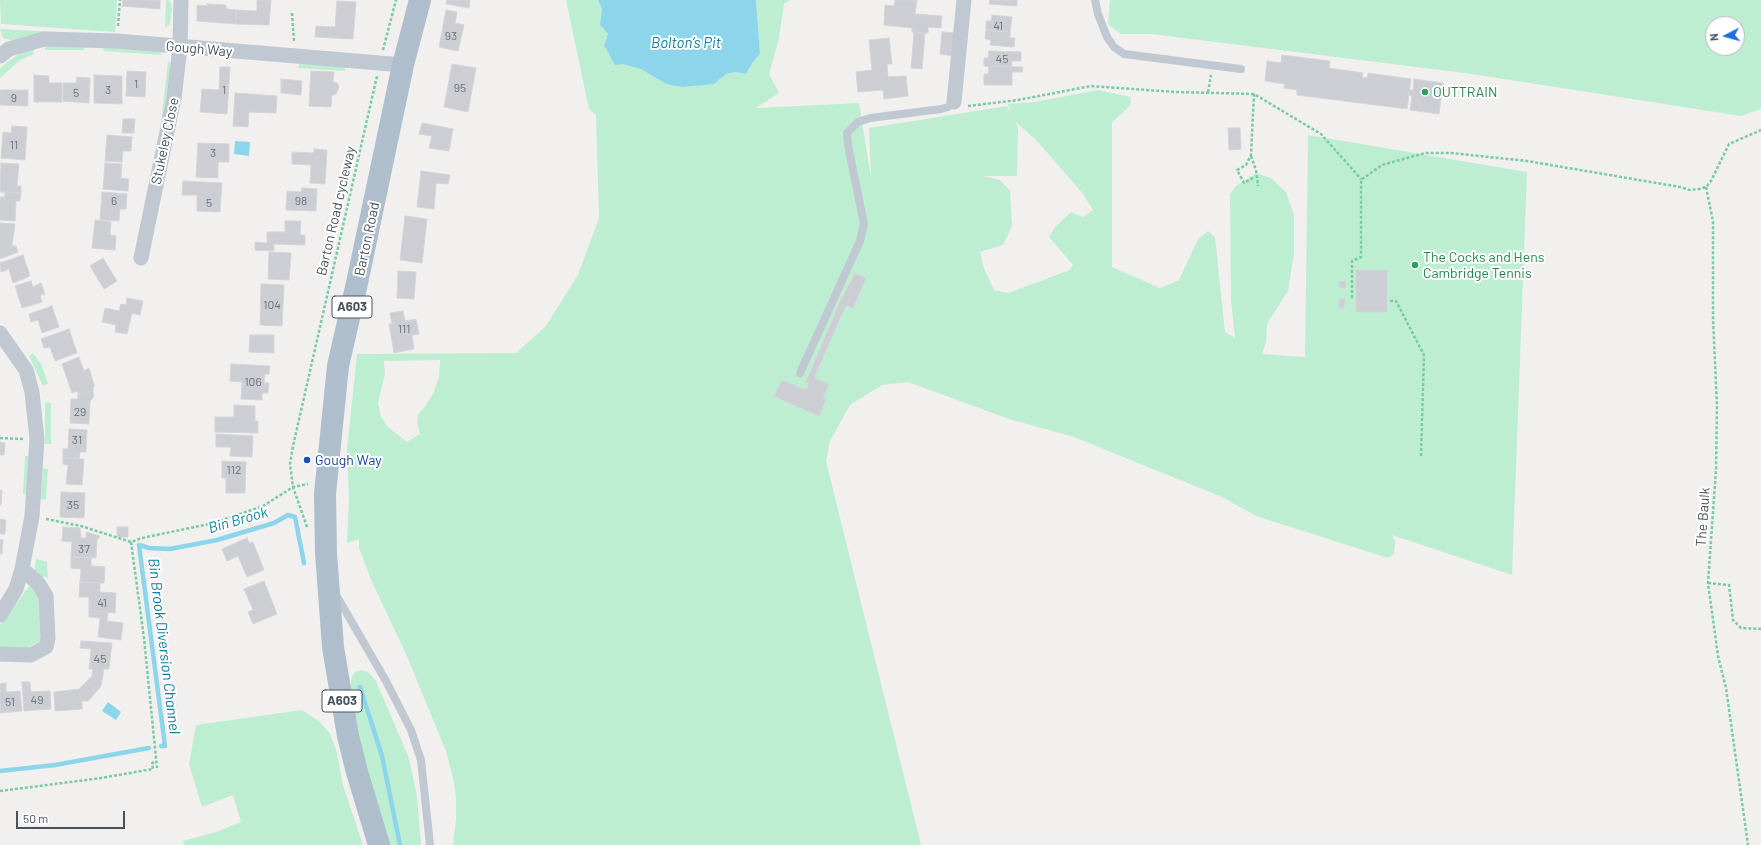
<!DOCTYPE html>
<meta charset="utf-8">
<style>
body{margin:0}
#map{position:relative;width:1761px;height:845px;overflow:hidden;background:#f2efef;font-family:Barlow,sans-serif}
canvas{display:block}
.north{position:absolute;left:1705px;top:16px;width:40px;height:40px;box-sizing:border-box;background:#fff;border:1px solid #b5babe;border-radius:50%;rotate:264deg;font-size:11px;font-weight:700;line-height:16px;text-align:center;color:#47525c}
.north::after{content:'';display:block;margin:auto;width:14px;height:18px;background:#1c6edf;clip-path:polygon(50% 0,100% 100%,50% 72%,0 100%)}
.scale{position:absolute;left:16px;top:811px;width:109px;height:18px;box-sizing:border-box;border:2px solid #47525c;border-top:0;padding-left:5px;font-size:12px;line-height:14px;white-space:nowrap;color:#47525c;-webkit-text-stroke:3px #fff;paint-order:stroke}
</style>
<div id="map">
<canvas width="1761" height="845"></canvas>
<div class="north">N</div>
<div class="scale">50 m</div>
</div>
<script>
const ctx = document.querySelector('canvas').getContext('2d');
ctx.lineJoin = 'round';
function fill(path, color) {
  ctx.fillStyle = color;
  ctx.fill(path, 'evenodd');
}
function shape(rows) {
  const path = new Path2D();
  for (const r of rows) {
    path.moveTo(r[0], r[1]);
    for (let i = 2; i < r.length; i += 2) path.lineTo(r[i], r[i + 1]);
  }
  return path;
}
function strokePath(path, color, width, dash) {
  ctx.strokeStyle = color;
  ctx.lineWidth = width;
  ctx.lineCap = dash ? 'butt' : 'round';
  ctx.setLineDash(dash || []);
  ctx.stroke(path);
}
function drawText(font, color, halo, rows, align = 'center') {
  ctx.font = font + ' Barlow,sans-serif';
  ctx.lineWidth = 4;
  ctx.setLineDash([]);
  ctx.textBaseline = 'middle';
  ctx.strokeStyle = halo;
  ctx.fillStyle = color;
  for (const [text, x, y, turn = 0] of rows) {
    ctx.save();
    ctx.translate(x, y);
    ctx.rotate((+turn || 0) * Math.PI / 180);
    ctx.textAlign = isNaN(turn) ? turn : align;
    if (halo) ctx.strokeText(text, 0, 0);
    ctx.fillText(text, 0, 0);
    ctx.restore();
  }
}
fill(shape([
 [0,0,117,0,115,32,1,24],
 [166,0,170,1,172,7,170,24,165,28],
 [566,0,598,0,602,9,600,25,608,34,604,45,612,59,641,69,666,84,714,84,726,74,735,72,746,74,753,62,760,54,756,0,790,0,784,4,779,38,769,74,779,93,756,108,859,103,871,178,869,128,1007,106,1010,112,1008,104,1035,102,1098,90,1131,97,1130,106,1112,122,1112,267,1160,288,1179,280,1198,239,1208,231,1215,237,1225,332,1235,338,1231,301,1230,194,1236,186,1256,173,1271,178,1286,192,1294,215,1294,253,1288,291,1267,324,1266,342,1262,354,1305,357,1308,135,1527,172,1512,575,1392,535,1395,541,1394,554,1388,558,1256,516,1222,497,1074,437,1009,419,908,382,882,385,850,405,830,441,826,461,921,845,453,845,456,819,456,799,454,782,446,751,406,654,372,582,359,548,359,539,347,543,349,498,347,450,357,354,516,353,546,326,578,275,599,218,596,115,589,109],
 [1016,122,1037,141,1058,165,1083,194,1093,210,1083,217,1071,212,1055,227,1049,237,1073,265,1070,270,1008,293,994,290,984,268,980,252,1003,245,1012,226,1010,191,1000,180,983,176,1017,176,1018,129],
 [440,360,439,377,434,392,424,408,418,414,417,423,420,434,407,442,388,427,381,417,378,403,385,374,384,361],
 [1110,0,1761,0,1761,109,1741,116,1472,74,1151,34,1121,34,1108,24],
 [1713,24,1737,24,1737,48,1713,48],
 [0,29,56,32,14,41,3,38],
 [45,45,85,46,84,50,45,50],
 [104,47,156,50,163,55,103,51],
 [33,48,34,54,20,60,0,78,0,69,6,63,19,54],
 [168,61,172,65,167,123,161,123],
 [299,64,345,67,345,71,298,68],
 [33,353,41,364,48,383,43,386,29,356],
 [45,402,51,403,51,444,45,444],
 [25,456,30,456,28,494,23,494],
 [43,468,48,469,46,499,40,500],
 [36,559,47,562,48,578,34,574],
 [30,585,41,597,43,640,24,649,0,650,0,625],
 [361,670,368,672,376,681,409,758,417,796,421,845,385,845,377,819,352,703,350,687,352,677,355,672],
 [302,710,320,722,330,734,336,749,343,785,363,845,184,845,183,841,216,832,241,822,233,795,202,807,189,764,196,725]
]), '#beeed2');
fill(shape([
 [598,0,756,0,760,54,753,62,746,74,735,72,726,74,714,84,682,87,666,84,641,69,623,64,615,65,604,45,608,34,600,25,602,9],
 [235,141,250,142,249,156,234,154],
 [108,702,121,712,116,720,102,711]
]), '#8cd5eb');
strokePath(shape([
 [360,687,382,756,400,845],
 [161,746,165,746,139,545,149,548,170,549,217,540,274,523,288,515,295,517,304,563],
 [0,771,55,765,149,748]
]), '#8cd5eb', 4.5);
const building = shape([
 [123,0,160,0,160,9,122,6,123,0],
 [257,0,271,0,269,25,236,24,236,10,257,11,257,0],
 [447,0,470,0,469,8,446,4,447,0],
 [895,0,917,0,915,14,942,16,941,28,928,27,928,33,912,32,912,28,884,25,885,5,894,6,895,0],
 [990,0,1017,0,1017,6,989,4,990,0],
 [337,1,356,2,353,39,315,37,316,26,335,27,337,1],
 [207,4,226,5,226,9,236,10,236,24,197,21,197,5,207,6,207,4],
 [446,10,457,12,455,23,464,25,458,51,439,47,446,10],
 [992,15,1012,17,1010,32,986,30,986,21,991,21,992,15],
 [986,30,1010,32,1010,38,1015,38,1014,47,990,45,991,40,985,39,986,30],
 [914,32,925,33,922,69,911,68,914,32],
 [942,32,955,33,953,56,940,54,942,32],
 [889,38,892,64,887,64,888,77,906,76,908,96,884,99,883,90,858,92,856,72,872,70,869,40,889,38],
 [989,51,1021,52,1021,61,1012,61,1011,67,984,66,984,58,988,58,989,51],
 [1282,55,1330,61,1329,68,1363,73,1362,77,1367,78,1368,73,1411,79,1407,109,1297,95,1297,90,1284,88,1285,84,1265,81,1267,61,1281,63,1282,55],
 [452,64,476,68,468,112,444,107,452,64],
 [989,66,1023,67,1022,72,1012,72,1012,85,984,85,984,74,988,74,989,66],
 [220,67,230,67,227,114,200,112,202,89,219,90,220,67],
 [127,71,146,72,145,97,126,96,127,71],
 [311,71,334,72,333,82,337,83,339,87,336,94,332,95,331,107,309,106,311,71],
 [34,75,49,76,49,83,62,83,62,102,34,102,34,75],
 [94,75,122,76,122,104,94,103,94,75],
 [77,77,90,78,89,103,63,101,63,83,76,83,77,77],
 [281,79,302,81,301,95,281,93,281,79],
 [1414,79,1443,83,1439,114,1410,110,1412,96,1409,95,1410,90,1413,90,1414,79],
 [0,90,28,90,28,106,0,105,0,90],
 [235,93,277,96,276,113,249,112,248,127,233,126,235,93],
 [123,119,135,119,134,133,122,133,123,119],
 [422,123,453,129,449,151,429,148,432,136,419,134,422,123],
 [12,126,27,127,25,160,1,158,3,132,11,133,12,126],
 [1228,128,1240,128,1241,149,1229,150,1228,128],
 [107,135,132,137,131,151,123,151,122,162,105,161,107,135],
 [198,143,229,144,229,162,218,162,218,178,196,177,198,143],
 [314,149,327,150,325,184,310,183,311,165,292,164,292,152,314,153,314,149],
 [1,163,19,164,17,186,21,186,21,193,0,192,1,163],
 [105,163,122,164,121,178,129,179,128,191,103,189,105,163],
 [421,171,450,175,448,184,436,183,434,209,417,207,421,171],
 [183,181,222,183,220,212,197,211,197,195,182,195,183,181],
 [302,188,317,189,316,211,286,210,287,191,301,192,302,188],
 [5,192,21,193,20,201,16,201,15,221,0,220,0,197,5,197,5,192],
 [102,192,127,194,126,209,120,209,119,221,100,220,102,192],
 [405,216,427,219,422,263,400,260,405,216],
 [95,220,111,222,110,235,116,236,115,250,92,248,95,220],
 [285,221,301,221,300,235,305,235,305,245,274,244,274,251,255,250,255,242,267,243,267,232,285,232,285,221],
 [0,223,15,224,12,246,16,246,18,252,0,259,0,223],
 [269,252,291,253,289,280,268,279,269,252],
 [23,255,30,276,13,283,9,269,1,272,0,263,23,255],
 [103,258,117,281,104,289,90,266,103,258],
 [1356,270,1387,270,1387,312,1356,312,1356,270],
 [398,271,416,272,414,299,397,298,398,271],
 [855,273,866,278,853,308,846,305,814,378,829,384,823,398,826,399,819,416,774,396,782,380,806,390,809,383,806,382,840,302,855,273],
 [31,281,33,287,41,283,45,294,40,295,42,302,22,308,15,286,31,281],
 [1345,281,1346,288,1340,288,1339,282,1345,281],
 [261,284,284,285,282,326,260,325,261,284],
 [127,298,143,301,140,315,132,313,127,334,115,332,116,325,102,322,105,308,119,311,121,304,126,305,127,298],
 [1339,299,1345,299,1344,308,1339,308,1339,299],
 [52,306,59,327,42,333,38,320,31,322,29,314,52,306],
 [403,311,405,321,416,319,419,334,412,335,414,349,394,353,389,324,392,324,390,313,403,311],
 [69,329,77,353,55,361,50,347,44,348,41,339,69,329],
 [250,335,274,335,274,353,249,352,250,335],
 [79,357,84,371,89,368,94,385,93,391,78,394,78,391,72,393,62,364,79,357],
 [231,364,270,366,269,374,265,374,264,383,269,383,268,393,262,393,262,400,241,399,242,382,230,381,231,364],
 [93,391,94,397,90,401,89,424,70,423,71,399,78,399,78,394,93,391],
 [234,405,255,406,255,421,258,421,258,433,215,432,215,417,234,417,234,405],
 [69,429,87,430,86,452,80,452,79,459,63,458,63,449,68,449,69,429],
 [216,434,253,436,252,457,230,456,231,447,216,447,216,434],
 [0,442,5,443,4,455,0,455,0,442],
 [63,458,84,459,82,485,66,484,68,465,63,464,63,458],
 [222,461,246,462,245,493,226,493,226,478,222,478,222,461],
 [0,490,2,490,1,505,0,505,0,490],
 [61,492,85,493,84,518,60,517,61,492],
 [0,519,6,520,5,534,0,534,0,519],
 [63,527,80,528,81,538,86,538,86,532,100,536,97,540,96,558,71,557,72,542,62,541,63,527],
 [117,527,128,527,128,537,117,537,117,527],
 [247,538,249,543,253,542,264,570,247,577,238,556,227,561,222,549,247,538],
 [0,540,3,540,2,554,0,554,0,540],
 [71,557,91,558,91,566,105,567,104,583,80,582,81,569,71,568,71,557],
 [264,581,277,614,253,624,248,612,253,610,244,589,264,581],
 [80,582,100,583,100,592,116,593,115,613,89,610,89,597,79,597,80,582],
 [89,610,108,612,107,621,123,623,121,640,98,637,100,618,89,617,89,610],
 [81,641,112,643,109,669,104,669,101,686,97,691,87,681,92,676,93,669,89,669,91,649,80,648,81,641],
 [87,681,97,691,88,701,82,701,82,709,55,711,54,692,79,689,87,681],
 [22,682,30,682,31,692,50,691,51,709,24,711,22,682],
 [6,683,6,692,20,691,22,711,0,713,0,684,6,683]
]);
fill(building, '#ccced4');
strokePath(building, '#d3d5db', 1);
strokePath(shape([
 [292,13,294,41],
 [118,26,120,0],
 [383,50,396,0],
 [1208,92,1211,75],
 [968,106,1018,100,1091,86,1175,92,1254,94,1321,134,1361,179],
 [1251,156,1256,170,1258,186],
 [1253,178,1244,183,1237,170,1246,165,1251,155,1254,94],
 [1706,187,1713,221,1713,319,1717,406,1716,470,1708,583,1718,656,1726,688,1748,845],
 [1352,298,1352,261,1361,257,1361,180,1382,165,1425,153,1451,153,1527,161,1680,187,1690,190,1699,189,1706,187,1711,181,1729,144,1761,130],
 [1390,301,1396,301,1424,355,1421,456],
 [0,438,23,439],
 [46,519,81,526,131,542,142,538,214,523,263,506,293,487,308,484],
 [307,527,293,487,290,464,293,446,377,76],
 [131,542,144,638,157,768],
 [1708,583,1729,585,1733,620,1741,628,1761,629],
 [0,791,101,778,153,769,152,763,157,762]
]), '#77cca3', 2.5, [3, 2]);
strokePath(shape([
 [1095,0,1098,14,1107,37,1114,47,1124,54,1241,69],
 [800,373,860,241,864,224,848,145,847,133,858,122,870,118,941,109,948,107,954,102],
 [335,593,386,681,411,730,421,760,430,845]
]), '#c0c9d1', 8);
strokePath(shape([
 [0,56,9,49,44,39,117,41,403,65],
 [954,102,964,0],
 [141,258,174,98,180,47,181,0],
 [0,333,26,370,32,392,37,439,32,516,22,569,16,589,0,615],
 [0,654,31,655,46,647,48,638,46,596,38,583,22,569]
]), '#c0c9d1', 15);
strokePath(shape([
 [379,845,357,772,348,736,333,647,326,553,325,494,338,366,357,283,403,65,420,0]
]), '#afbecd', 22);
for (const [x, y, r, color] of [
 [1425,92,4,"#2e9e5b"],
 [1415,265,4,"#2e9e5b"],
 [307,460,4,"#1a4fb4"]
]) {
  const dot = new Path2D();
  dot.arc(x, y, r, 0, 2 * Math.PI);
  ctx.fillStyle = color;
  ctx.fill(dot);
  strokePath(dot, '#fff', 1.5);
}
drawText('12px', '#68717a', null, [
 ["41",998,26],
 ["93",451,36],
 ["45",1002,59],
 ["1",136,84],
 ["95",460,88],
 ["3",108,90],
 ["1",224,90],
 ["5",76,93],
 ["9",14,98],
 ["11",14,145],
 ["3",213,153],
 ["6",114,201],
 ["98",301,201],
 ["5",209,203],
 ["104",272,305],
 ["111",404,329],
 ["106",253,382],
 ["29",80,412],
 ["31",77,440],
 ["112",234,470],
 ["35",73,505],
 ["37",84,549],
 ["41",102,603],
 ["45",100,659],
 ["49",37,700],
 ["51",10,702]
]);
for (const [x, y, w] of [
 [352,307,40],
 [342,701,40]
]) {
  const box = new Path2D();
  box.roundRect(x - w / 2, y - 11, w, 22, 3);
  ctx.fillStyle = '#fff';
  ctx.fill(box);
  strokePath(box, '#47525c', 1);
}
drawText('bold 13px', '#47525c', null, [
 ["A603",352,307],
 ["A603",342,701]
]);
drawText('14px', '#47525c', '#fff', [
 ["Gough Way",199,49,5],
 ["Stukeley Close",165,141,-78],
 ["Barton Road cycleway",336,211,-77],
 ["Barton Road",367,239,-78],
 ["The Baulk",1703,517,-86]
]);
drawText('14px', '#27864d', '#fff', [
 ["OUTTRAIN",1433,92],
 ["The Cocks and Hens",1423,257],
 ["Cambridge Tennis",1423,273]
], 'left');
drawText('14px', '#164399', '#fff', [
 ["Gough Way",315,460]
], 'left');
drawText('italic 15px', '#0f7fa0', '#fff', [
 ["Bolton’s Pit",686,43],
 ["Bin Brook",238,520,-16],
 ["Bin Brook Diversion Channel",164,646,83]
]);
</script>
